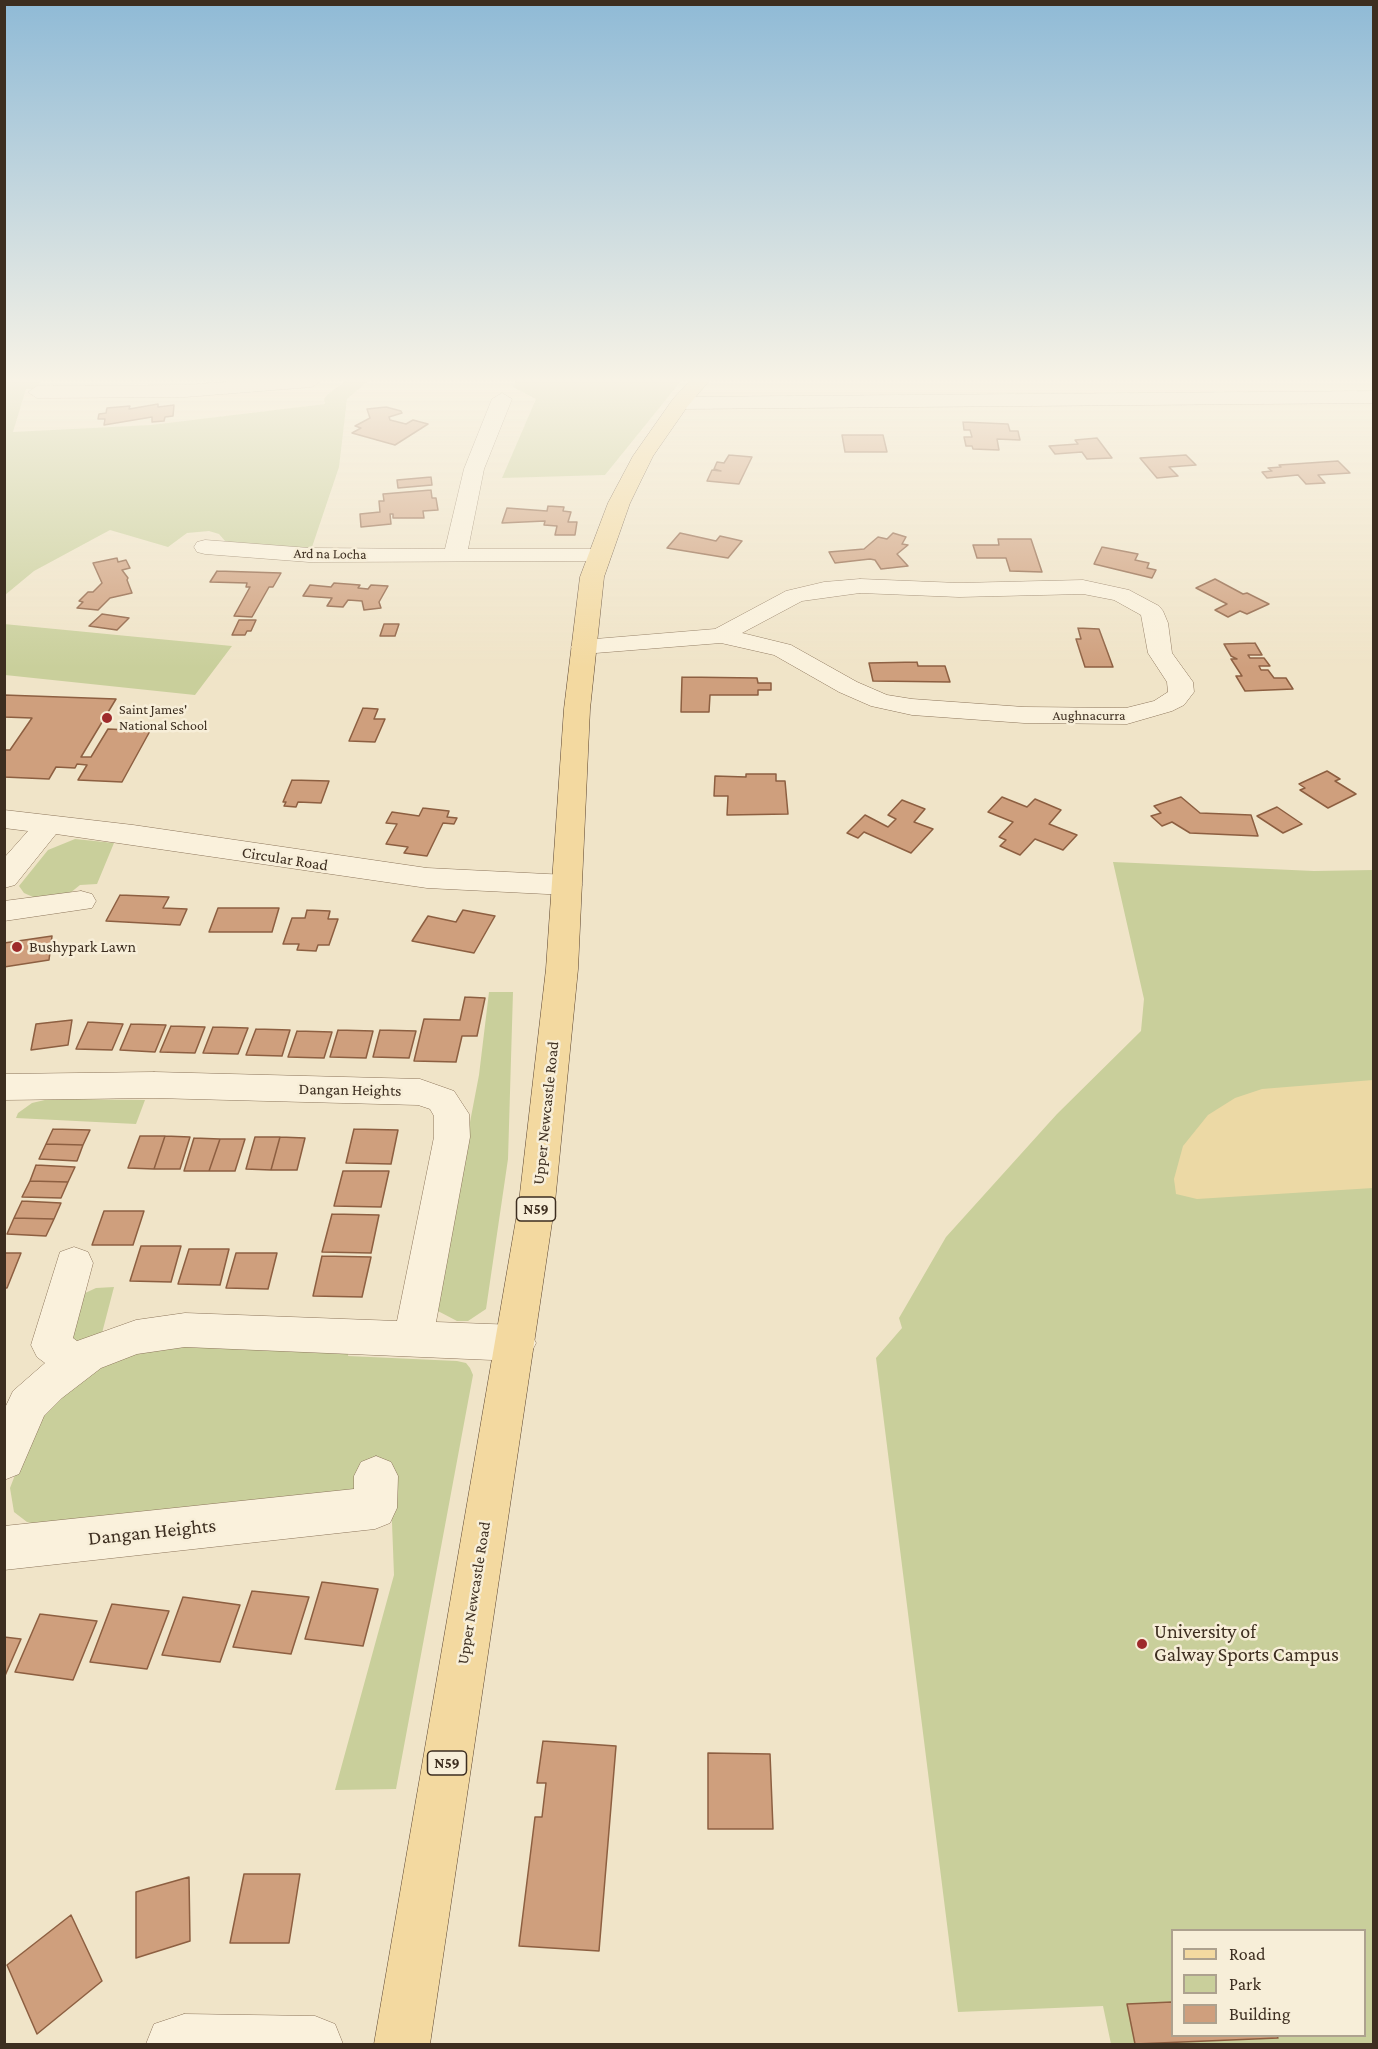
<!DOCTYPE html>
<style>
body{margin:0}
#map{position:relative;width:1378px;height:2049px;overflow:hidden;background:#f0e4c8;font-family:"Crimson Pro",serif}
canvas{display:block}
.frame{position:absolute;inset:0;border:6px solid #3d2e20;pointer-events:none}
.legend{position:absolute;left:1171px;top:1929px;width:195px;height:108px;box-sizing:border-box;background:#f7eed8;border:2px solid #ada18e;margin:0;padding:8px 10px;list-style:none;font-size:18px;color:#3d2e20}
.legend li{display:flex;align-items:center;gap:12px;height:30px}
.legend b{width:30px;border:2px solid #ada18e}
</style>
<div id="map">
<canvas width="1378" height="2049"></canvas>
<div class="frame"></div>
<ul class="legend">
<li><b style="height:8px;background:#f3d9a0"></b>Road</li>
<li><b style="height:16px;background:#c9cf9b"></b>Park</li>
<li><b style="height:16px;background:#cf9f7d"></b>Building</li>
</ul>
</div>
<script>
const ctx = document.querySelector('canvas').getContext('2d');
ctx.lineJoin = 'round';
function fill(path, color) {
  ctx.fillStyle = color;
  ctx.fill(path, 'evenodd');
}
function shape(rows) {
  const path = new Path2D();
  for (const r of rows) {
    path.moveTo(r[0], r[1]);
    for (let i = 2; i < r.length; i += 2) path.lineTo(r[i], r[i + 1]);
  }
  return path;
}
function strokePath(path, color, width, dash) {
  ctx.strokeStyle = color;
  ctx.lineWidth = width;
  ctx.lineCap = dash ? 'butt' : 'round';
  ctx.setLineDash(dash || []);
  ctx.stroke(path);
}
function drawText(font, color, halo, rows, align = 'center') {
  ctx.font = font + ' "Crimson Pro",serif';
  ctx.lineWidth = 5;
  ctx.setLineDash([]);
  ctx.textBaseline = 'middle';
  ctx.strokeStyle = halo;
  ctx.fillStyle = color;
  for (const [text, x, y, turn = 0] of rows) {
    ctx.save();
    ctx.translate(x, y);
    ctx.rotate((+turn || 0) * Math.PI / 180);
    ctx.textAlign = isNaN(turn) ? turn : align;
    if (halo) ctx.strokeText(text, 0, 0);
    ctx.fillText(text, 0, 0);
    ctx.restore();
  }
}
fill(shape([
 [5,381,41,381,37,389,26,389,13,432,151,425,325,404,324,399,328,394,346,381,368,381,347,399,339,467,311,550,233,543,225,541,219,534,209,531,187,533,168,547,110,530,34,571,5,595],
 [516,381,681,381,605,475,502,478,536,399,513,387],
 [4,624,148,638,232,646,195,695,5,675],
 [75,839,114,843,97,884,80,885,70,893,32,901,33,897,24,893,19,886,48,850],
 [1113,862,1314,871,1373,870,1373,2044,1111,2044,1103,2006,958,2012,876,1358,902,1328,899,1318,946,1237,1057,1114,1141,1031,1144,999],
 [1172,1930,1364,1930,1364,2036,1172,2036],
 [489,992,513,992,508,1159,486,1309,468,1321,457,1321,436,1310,436,1300,479,1075],
 [49,1099,145,1100,136,1124,16,1118,18,1113,32,1103],
 [114,1287,102,1333,88,1340,71,1342,83,1294,96,1288],
 [143,1345,349,1348,348,1356,457,1361,466,1363,470,1368,473,1375,396,1789,335,1790,394,1575,390,1471,365,1491,40,1525,27,1522,14,1512,10,1488,33,1428,67,1385]
]), '#c9cf9b');
fill(shape([
 [1373,1080,1373,1188,1197,1199,1176,1194,1174,1179,1183,1146,1208,1115,1235,1098,1262,1089]
]), '#ecd9a5');
const building = shape([
 [158,404,158,407,174,405,173,416,165,417,164,421,152,422,152,417,104,425,105,419,98,419,99,414,106,413,107,408,130,406,129,409,158,404],
 [386,407,401,411,402,413,389,417,390,420,406,424,413,420,428,424,395,445,352,433,361,428,355,426,370,418,367,409,386,407],
 [963,422,1008,424,1010,431,1018,431,1020,440,997,439,999,450,973,449,972,446,966,446,964,437,972,437,970,430,964,430,963,422],
 [842,435,883,435,887,452,845,452,842,435],
 [1097,438,1112,458,1087,459,1082,452,1055,454,1049,446,1078,444,1075,440,1097,438],
 [729,455,752,457,739,484,707,481,712,470,721,471,714,469,717,462,724,463,729,455],
 [1186,455,1196,465,1169,467,1178,476,1157,478,1140,458,1186,455],
 [1338,461,1350,473,1318,475,1325,483,1306,484,1298,475,1267,478,1262,472,1272,471,1268,468,1281,467,1279,465,1338,461],
 [431,477,432,485,398,488,397,480,431,477],
 [431,490,432,498,436,498,438,510,423,511,424,518,393,518,393,514,390,514,391,524,361,527,360,514,380,512,379,501,384,501,383,494,431,490],
 [548,506,564,507,563,511,571,512,568,522,577,522,575,535,555,535,557,526,544,525,545,521,502,523,507,508,547,511,548,506],
 [680,533,716,541,720,536,742,541,728,558,667,548,680,533],
 [893,533,906,537,902,544,908,545,897,554,908,566,881,569,875,560,870,559,835,563,829,552,864,549,878,537,887,539,893,533],
 [998,539,1031,539,1042,572,1010,571,1006,558,977,558,973,545,999,545,998,539],
 [1102,547,1138,554,1135,560,1149,563,1147,568,1156,570,1152,578,1094,564,1102,547],
 [117,558,118,562,126,560,130,568,122,570,128,578,127,580,132,593,110,598,98,610,77,608,83,602,79,601,88,592,93,592,102,583,93,563,117,558],
 [217,571,281,573,273,587,269,587,252,617,234,616,250,587,246,587,247,583,210,582,217,571],
 [1215,579,1243,594,1247,593,1269,604,1247,614,1240,611,1228,617,1215,610,1227,604,1196,588,1215,579],
 [334,583,360,585,358,588,368,589,371,585,388,586,379,602,381,608,364,610,362,601,348,600,343,607,327,606,332,598,303,596,310,585,331,587,334,583],
 [102,614,129,618,117,630,89,626,102,614],
 [239,620,256,620,251,631,247,631,245,635,232,635,239,620],
 [384,624,399,624,395,636,380,636,384,624],
 [1078,628,1099,629,1113,667,1085,667,1076,639,1081,639,1078,628],
 [1255,643,1262,655,1248,655,1250,658,1264,658,1270,666,1259,666,1261,670,1268,670,1274,678,1286,678,1293,689,1245,691,1236,676,1242,676,1231,659,1237,659,1231,656,1224,644,1255,643],
 [917,662,918,666,945,666,950,682,873,681,869,663,917,662],
 [682,677,757,678,758,683,771,683,771,690,758,690,758,695,710,695,709,712,681,712,682,677],
 [4,695,116,699,81,757,91,757,108,729,150,731,122,782,78,780,87,765,77,764,75,768,56,767,49,779,4,777,4,750,10,750,32,718,4,717,4,695],
 [363,708,378,709,374,719,385,719,375,742,349,741,363,708],
 [1327,771,1340,779,1335,781,1356,794,1328,808,1300,790,1305,788,1299,784,1327,771],
 [746,774,776,774,776,781,785,781,788,814,727,815,728,796,714,796,715,776,746,777,746,774],
 [292,780,329,781,321,803,298,802,296,807,284,806,286,802,283,802,292,780],
 [1002,797,1027,807,1035,799,1061,810,1049,824,1077,835,1063,850,1035,839,1020,855,1000,846,1006,840,999,837,1013,822,988,812,1002,797],
 [1181,797,1200,813,1251,815,1258,836,1190,833,1172,822,1162,826,1151,816,1161,813,1154,806,1181,797],
 [902,800,925,809,914,822,933,829,911,853,864,832,858,838,847,833,865,815,888,827,896,819,888,815,902,800],
 [1277,807,1302,824,1283,833,1257,816,1277,807],
 [423,808,449,811,447,817,457,818,454,824,443,823,427,856,404,853,408,847,386,844,397,824,386,823,392,812,419,816,423,808],
 [120,895,169,897,163,908,187,909,180,925,106,921,120,895],
 [218,908,279,908,272,932,209,932,218,908],
 [307,910,330,911,328,919,338,919,329,945,318,945,316,951,297,950,299,944,283,944,292,918,305,918,307,910],
 [463,910,495,916,474,953,412,941,428,916,456,922,463,910],
 [52,936,49,960,4,967,4,943,52,936],
 [465,997,485,998,477,1036,462,1036,456,1062,414,1061,424,1019,460,1020,465,997],
 [72,1020,68,1045,31,1050,36,1024,72,1020],
 [88,1022,123,1024,112,1050,76,1049,88,1022],
 [131,1024,166,1025,155,1052,120,1050,131,1024],
 [171,1026,205,1027,195,1053,160,1052,171,1026],
 [213,1027,248,1028,238,1054,203,1053,213,1027],
 [256,1029,290,1030,282,1056,246,1055,256,1029],
 [338,1030,373,1031,366,1058,330,1057,338,1030],
 [380,1030,416,1031,409,1058,373,1057,380,1030],
 [297,1031,332,1032,324,1058,288,1057,297,1031],
 [53,1129,90,1130,83,1145,46,1144,53,1129],
 [354,1129,398,1130,391,1164,346,1163,354,1129],
 [140,1136,165,1136,154,1169,128,1168,140,1136],
 [165,1136,190,1137,180,1169,154,1169,165,1136],
 [255,1137,280,1137,271,1170,246,1169,255,1137],
 [280,1137,305,1138,297,1170,271,1170,280,1137],
 [194,1138,220,1139,209,1171,184,1171,194,1138],
 [220,1139,245,1139,235,1171,209,1171,220,1139],
 [46,1144,83,1145,77,1161,39,1159,46,1144],
 [36,1165,75,1167,68,1182,30,1181,36,1165],
 [343,1171,389,1171,381,1207,334,1206,343,1171],
 [30,1181,68,1182,61,1198,22,1197,30,1181],
 [22,1201,61,1203,54,1219,14,1218,22,1201],
 [104,1211,144,1211,133,1245,92,1245,104,1211],
 [332,1214,379,1215,371,1253,322,1252,332,1214],
 [14,1218,54,1219,46,1236,7,1234,14,1218],
 [141,1246,181,1246,171,1282,130,1281,141,1246],
 [189,1249,229,1249,220,1285,178,1284,189,1249],
 [4,1253,21,1253,7,1288,4,1288,4,1253],
 [236,1253,277,1253,268,1289,226,1288,236,1253],
 [322,1256,371,1257,362,1297,313,1296,322,1256],
 [322,1582,378,1589,363,1646,305,1639,322,1582],
 [252,1591,309,1597,291,1654,233,1647,252,1591],
 [183,1597,240,1605,220,1662,162,1655,183,1597],
 [112,1604,169,1611,147,1669,90,1662,112,1604],
 [40,1614,97,1621,73,1680,15,1672,40,1614],
 [4,1637,21,1639,4,1678,4,1637],
 [543,1741,616,1746,599,1951,519,1946,535,1817,542,1817,546,1783,537,1783,543,1741],
 [708,1753,770,1754,773,1829,708,1829,708,1753],
 [244,1874,300,1874,289,1943,230,1943,244,1874],
 [189,1877,190,1941,136,1958,136,1892,189,1877],
 [71,1915,102,1981,37,2034,7,1965,71,1915],
 [1172,2002,1172,2036,1277,2036,1278,2038,1135,2044,1127,2004,1172,2002]
]);
fill(building, '#cf9f7d');
strokePath(building, '#8d5f41', 1.5);
const minor = shape([
 [239,381,321,381,312,387,185,397,37,398,28,392,37,386,185,385,239,381],
 [1374,391,1374,403,680,409,670,403,680,397,1374,391],
 [502,393,512,399,484,469,468,549,599,549,607,551,610,556,607,561,309,562,205,554,197,552,194,547,197,542,205,540,309,548,445,549,464,469,492,399,502,393],
 [860,579,959,583,1083,580,1129,590,1159,606,1163,611,1168,623,1172,653,1193,682,1194,692,1184,705,1172,711,1127,724,1024,723,912,715,871,706,839,692,774,655,721,643,583,654,574,652,571,647,574,642,583,640,715,629,786,591,824,582,860,579],
 [860,593,959,597,1083,594,1114,600,1141,615,1148,653,1167,682,1168,692,1154,701,1126,708,1024,707,912,699,887,695,857,682,791,645,742,633,802,601,860,593],
 [4,810,133,825,427,868,567,875,578,878,582,885,578,892,567,895,427,888,56,834,15,885,4,888,4,858,28,831,4,828,4,810],
 [81,891,92,894,96,901,92,908,4,921,4,901,81,891],
 [154,1072,420,1079,454,1091,469,1114,470,1137,436,1322,516,1325,530,1331,536,1343,530,1355,516,1361,185,1347,137,1354,101,1368,62,1398,44,1416,19,1474,4,1480,4,1410,13,1391,45,1363,37,1357,31,1345,60,1252,74,1247,88,1252,93,1263,73,1338,77,1341,136,1320,185,1313,397,1321,434,1137,434,1116,430,1109,418,1105,154,1098,4,1100,4,1074,154,1072],
 [376,1456,391,1462,398,1476,397,1508,390,1523,375,1529,4,1570,4,1526,354,1489,354,1476,361,1462,376,1456],
 [184,2014,315,2016,335,2024,343,2044,146,2044,154,2024,184,2014]
]);
const major = shape([
 [690,381,709,381,687,407,653,456,630,503,604,577,590,709,578,969,555,1202,430,2044,374,2044,519,1202,546,969,564,709,580,577,608,503,633,456,673,399,690,381]
]);
strokePath(minor, '#8d765c', 1);
strokePath(major, '#5b4430', 1);
fill(minor, '#faf1dc');
fill(major, '#f3d9a0');
const sky = ctx.createLinearGradient(0, 0, 0, 668);
sky.addColorStop(0, '#8fbad6');
sky.addColorStop(0.57, '#f8f3e6');
sky.addColorStop(1, '#f8f3e600');
ctx.fillStyle = sky;
ctx.fillRect(0, 0, 1378, 668);
for (const [x, y, r, color] of [
 [107,718,6,"#9e2a2b"],
 [17,947,6,"#9e2a2b"],
 [1142,1644,6,"#9e2a2b"]
]) {
  const dot = new Path2D();
  dot.arc(x, y, r, 0, 2 * Math.PI);
  ctx.fillStyle = color;
  ctx.fill(dot);
  strokePath(dot, '#f7eed8', 2);
}
drawText('14px', '#3d2e20', '#f7eed8', [
 ["Ard na Locha",330,554,1],
 ["Aughnacurra",1089,716]
]);
drawText('14px', '#3d2e20', '#f7eed8', [
 ["Saint James'",119,710],
 ["National School",119,726]
], 'left');
for (const [x, y, w] of [
 [536,1209,39],
 [447,1763,39]
]) {
  const box = new Path2D();
  box.roundRect(x - w / 2, y - 12, w, 24, 4.5);
  ctx.fillStyle = '#f7eed8';
  ctx.fill(box);
  strokePath(box, '#3d2e20', 1.5);
}
drawText('bold 15px', '#3d2e20', null, [
 ["N59",536,1209],
 ["N59",447,1763]
]);
drawText('16px', '#3d2e20', '#f7eed8', [
 ["Circular Road",285,859,9],
 ["Dangan Heights",350,1090,1],
 ["Upper Newcastle Road",546,1113,-84],
 ["Upper Newcastle Road",474,1593,-81]
]);
drawText('16px', '#3d2e20', '#f7eed8', [
 ["Bushypark Lawn",29,947]
], 'left');
drawText('20px', '#3d2e20', '#f7eed8', [
 ["Dangan Heights",152,1532,-6]
]);
drawText('20px', '#3d2e20', '#f7eed8', [
 ["University of",1154,1632],
 ["Galway Sports Campus",1154,1655]
], 'left');
</script>
